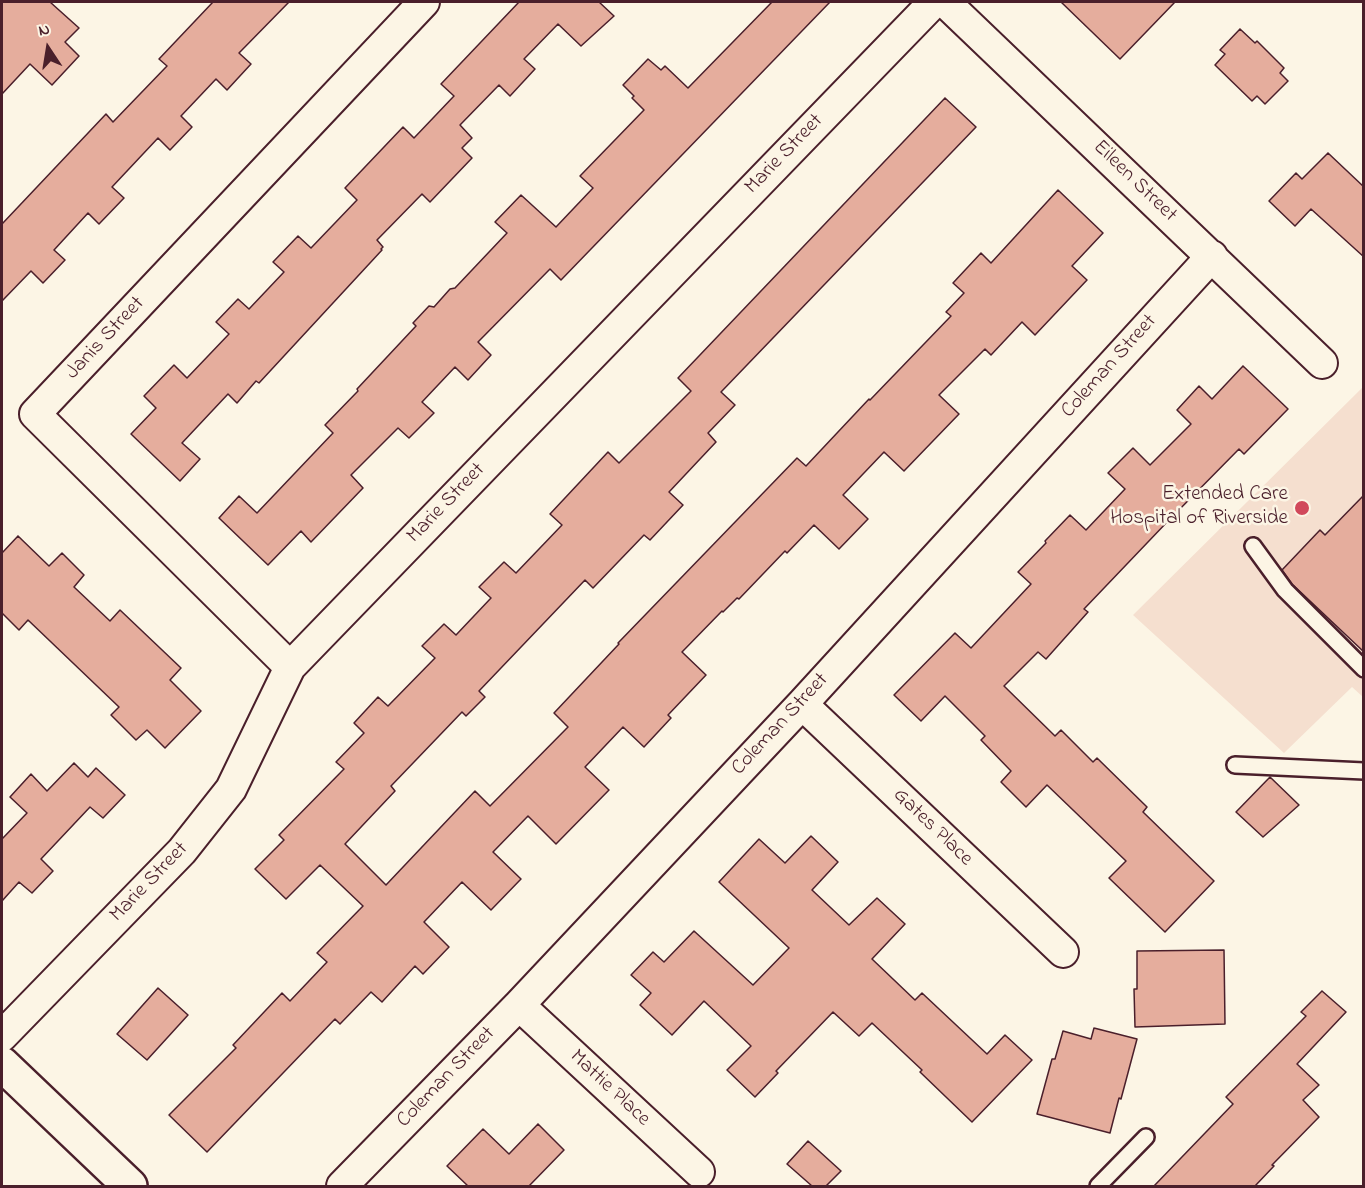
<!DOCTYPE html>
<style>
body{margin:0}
#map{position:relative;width:1365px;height:1188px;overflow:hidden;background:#fcf5e5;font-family:"Indie Flower",sans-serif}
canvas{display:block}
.frame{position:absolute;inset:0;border:3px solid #4a1f2b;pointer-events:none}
.north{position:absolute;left:18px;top:18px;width:60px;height:60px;-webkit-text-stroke:4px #fcf5e5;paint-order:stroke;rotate:348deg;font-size:16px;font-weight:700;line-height:24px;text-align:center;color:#4a1f2b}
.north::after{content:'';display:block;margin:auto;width:21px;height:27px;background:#4a1f2b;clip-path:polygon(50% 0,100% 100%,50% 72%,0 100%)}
</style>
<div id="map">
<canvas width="1365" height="1188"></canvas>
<div class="frame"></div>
<div class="north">N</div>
</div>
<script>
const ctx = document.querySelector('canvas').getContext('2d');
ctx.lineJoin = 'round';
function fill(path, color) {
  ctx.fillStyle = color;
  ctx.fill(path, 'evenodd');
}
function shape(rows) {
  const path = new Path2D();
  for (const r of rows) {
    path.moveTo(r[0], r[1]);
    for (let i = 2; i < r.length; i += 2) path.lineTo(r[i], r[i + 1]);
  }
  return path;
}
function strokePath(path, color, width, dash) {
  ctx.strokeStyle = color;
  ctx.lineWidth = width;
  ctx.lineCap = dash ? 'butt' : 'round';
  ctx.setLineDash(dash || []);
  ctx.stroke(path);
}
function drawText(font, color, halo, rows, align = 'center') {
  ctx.font = font + ' "Indie Flower",sans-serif';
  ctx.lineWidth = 5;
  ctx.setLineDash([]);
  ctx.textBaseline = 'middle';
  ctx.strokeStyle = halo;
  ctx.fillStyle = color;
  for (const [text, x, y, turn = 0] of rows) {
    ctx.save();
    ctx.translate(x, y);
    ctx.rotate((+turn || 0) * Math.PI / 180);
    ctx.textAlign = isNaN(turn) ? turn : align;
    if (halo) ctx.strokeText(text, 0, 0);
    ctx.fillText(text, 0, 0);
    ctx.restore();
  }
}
fill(shape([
 [1363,387,1363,697,1352,687,1284,753,1133,615]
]), '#f5dfcf');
const building = shape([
 [2,2,50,2,79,28,65,42,79,56,52,85,30,64,2,94,2,2],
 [213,2,289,2,239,53,251,64,227,90,216,79,181,116,192,127,170,150,158,138,112,187,124,198,99,224,88,213,54,250,65,260,43,283,31,271,2,301,2,224,106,114,113,122,167,66,159,59,213,2],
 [519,2,599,2,614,16,581,46,558,24,524,59,535,69,510,96,499,85,460,125,472,138,462,148,472,158,430,202,422,194,377,240,383,247,381,249,382,250,259,383,256,381,237,403,228,394,182,443,200,459,180,481,131,434,156,408,144,396,174,365,187,378,229,334,216,322,238,299,249,309,284,272,273,262,298,236,311,248,357,200,345,188,403,127,414,138,454,96,441,84,519,2],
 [772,2,830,2,561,280,550,269,478,342,491,355,468,380,455,367,422,402,434,413,409,438,398,428,351,475,363,488,311,542,301,531,268,565,219,518,239,496,257,513,333,433,325,425,358,391,357,389,416,326,413,323,429,306,434,307,450,289,455,288,507,233,495,222,521,195,556,227,593,188,580,176,644,110,632,98,634,96,623,85,648,59,661,70,665,66,688,88,772,2],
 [1061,2,1175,2,1120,59,1061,2],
 [1240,29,1255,43,1257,41,1284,68,1280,73,1288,81,1265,104,1257,96,1252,101,1215,65,1225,54,1220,50,1240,29],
 [945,98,976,127,721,392,735,405,708,433,716,442,669,492,683,505,650,540,644,535,593,588,585,580,479,691,485,697,466,716,462,712,391,786,395,791,345,844,386,885,475,791,490,806,568,727,554,713,619,644,618,643,797,458,806,466,869,399,870,400,951,316,946,312,964,293,953,283,981,253,991,263,1058,190,1103,233,1072,266,1087,280,1035,335,1022,322,991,355,985,349,939,395,959,414,904,471,884,452,843,495,868,519,839,549,814,525,787,553,785,551,739,599,737,598,723,612,722,611,682,652,706,675,668,715,671,718,644,747,623,727,585,767,609,790,556,844,528,816,493,852,521,879,491,910,462,882,424,922,449,947,423,974,415,966,382,1002,371,992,340,1024,335,1019,207,1152,169,1115,236,1048,233,1045,282,993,290,1001,327,962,317,953,363,906,320,865,286,899,255,869,284,840,279,835,344,769,336,762,364,733,354,723,378,697,388,706,435,658,422,646,444,624,456,635,491,598,479,587,504,562,516,573,562,525,550,514,608,452,619,463,691,391,678,378,945,98],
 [1328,153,1364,187,1364,257,1311,209,1295,226,1269,201,1296,173,1302,179,1328,153],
 [1243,366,1288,409,1244,454,1239,449,1169,520,1084,609,1088,612,1046,659,1038,652,1004,686,1055,736,1061,730,1093,762,1097,758,1147,807,1143,812,1214,881,1165,932,1109,878,1126,861,1047,785,1026,807,1001,782,1011,771,981,740,985,736,945,696,921,721,894,695,955,633,971,648,1031,584,1018,572,1046,543,1045,541,1070,515,1086,530,1125,489,1108,473,1133,448,1150,465,1191,424,1177,410,1199,386,1212,399,1243,366],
 [1364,495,1364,652,1292,584,1282,570,1320,530,1325,535,1364,495],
 [18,536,49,566,62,553,84,575,74,587,110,621,120,610,181,668,170,680,201,711,165,748,147,730,136,740,111,715,119,707,28,620,19,630,2,613,2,553,18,536],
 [74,763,88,777,96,768,125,795,103,818,90,807,41,859,53,871,32,893,19,882,2,901,2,839,27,813,10,797,31,774,47,791,74,763],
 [1270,777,1299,805,1263,837,1236,812,1270,777],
 [811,836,838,862,812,890,849,925,877,898,905,924,872,959,915,1000,922,993,987,1054,1005,1035,1032,1060,972,1122,920,1072,922,1070,872,1023,859,1036,833,1012,776,1071,778,1073,755,1097,727,1070,751,1046,704,1001,672,1035,640,1005,651,993,631,975,653,952,664,962,694,931,753,985,789,948,719,882,759,839,785,863,811,836],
 [1224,950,1225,1024,1135,1027,1134,989,1137,989,1137,951,1224,950],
 [158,988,188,1015,147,1060,117,1034,158,988],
 [1322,991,1346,1012,1297,1064,1319,1085,1303,1100,1319,1117,1272,1165,1274,1166,1255,1186,1154,1186,1233,1104,1226,1097,1306,1016,1301,1012,1322,991],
 [1094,1028,1137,1039,1121,1099,1119,1098,1110,1133,1037,1114,1052,1059,1055,1059,1063,1031,1091,1039,1094,1028],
 [538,1124,564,1150,529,1186,468,1186,447,1166,483,1129,509,1154,538,1124],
 [808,1141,841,1171,826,1186,812,1186,787,1164,808,1141]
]);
fill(building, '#e5ad9d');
strokePath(building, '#4a1f2b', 1.5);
const lane = shape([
 [1253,546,1285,590,1364,669],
 [1235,765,1364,771],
 [1098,1186,1146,1137]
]);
const street = shape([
 [945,2,1322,363],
 [290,667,35,414,424,2],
 [802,704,1063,952],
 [519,1005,699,1172],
 [2,1036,182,851,231,789,290,667,934,2],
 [342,1186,519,1005,802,704,1212,256]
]);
const secondary = shape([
 [2,1064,130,1186]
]);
strokePath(lane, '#4a1f2b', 20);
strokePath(street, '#4a1f2b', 34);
strokePath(secondary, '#4a1f2b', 38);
strokePath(lane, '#fcf5e5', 15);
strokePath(street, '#fcf5e5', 30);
strokePath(secondary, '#fcf5e5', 33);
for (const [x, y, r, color] of [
 [1302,508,8,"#d1495b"]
]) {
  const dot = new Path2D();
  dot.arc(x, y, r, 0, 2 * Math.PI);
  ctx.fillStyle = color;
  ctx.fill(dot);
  strokePath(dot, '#fcf5e5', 2);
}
drawText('21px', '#4a1f2b', '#fcf5e5', [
 ["Marie Street",785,155,-46],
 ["Eileen Street",1134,182,44],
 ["Janis Street",106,339,-47],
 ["Coleman Street",1110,367,-48],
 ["Marie Street",447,504,-46],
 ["Coleman Street",781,725,-47],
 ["Gates Place",932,828,44],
 ["Marie Street",150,883,-46],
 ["Coleman Street",447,1078,-46],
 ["Mattie Place",609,1089,43]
]);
drawText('21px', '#4a1f2b', '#fcf5e5', [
 ["Extended Care",1288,496],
 ["Hospital of Riverside",1288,520]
], 'right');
</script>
